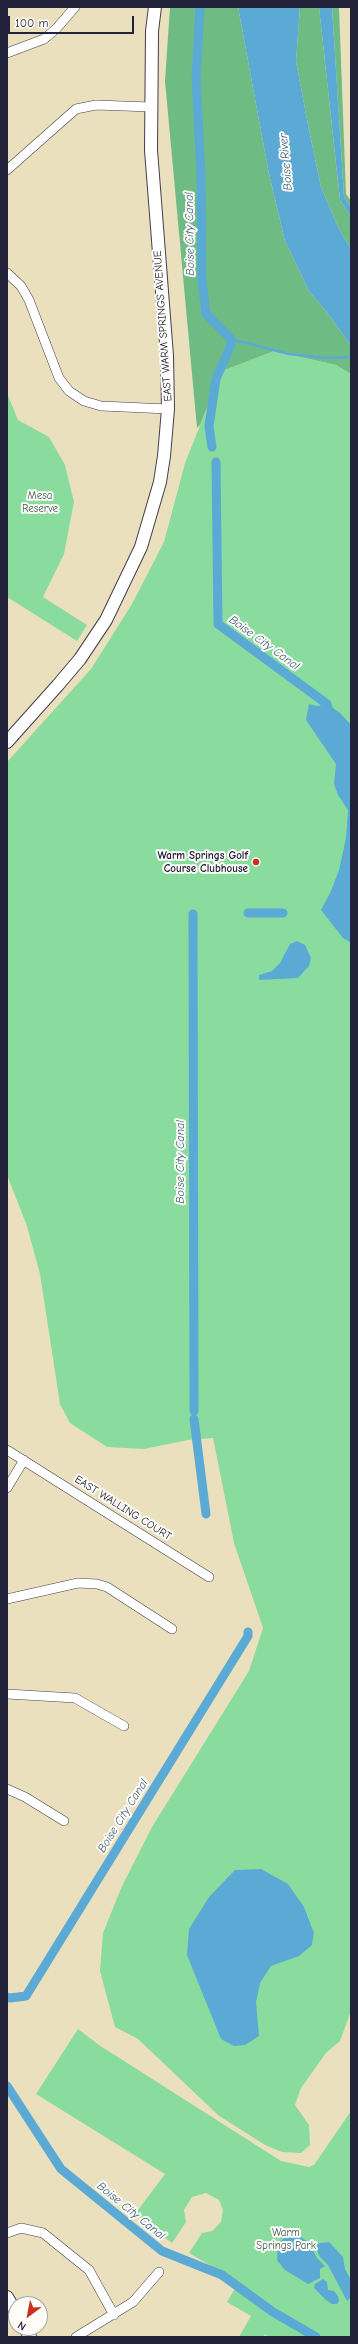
<!DOCTYPE html>
<style>
body{margin:0}
#map{position:relative;width:358px;height:2344px;overflow:hidden;background:#ebe0bd;font-family:"Comic Neue",sans-serif}
canvas{display:block}
.frame{position:absolute;inset:0;border:8px solid #22223b;pointer-events:none}
.north{position:absolute;left:8px;top:2296px;width:40px;height:40px;box-sizing:border-box;background:#fdfcf7;border:1px solid #a5a5ac;border-radius:50%;rotate:212deg;font-size:11px;font-weight:700;line-height:16px;text-align:center;color:#22223b}
.north::after{content:'';display:block;margin:auto;width:14px;height:18px;background:#c8321e;clip-path:polygon(50% 0,100% 100%,50% 72%,0 100%)}
.scale{position:absolute;left:8px;top:16px;width:126px;height:18px;box-sizing:border-box;border:2px solid #22223b;border-top:0;padding-left:5px;font-size:12px;line-height:14px;white-space:nowrap;color:#22223b;-webkit-text-stroke:3px #fdfcf7;paint-order:stroke}
</style>
<div id="map">
<canvas width="358" height="2344"></canvas>
<div class="frame"></div>
<div class="north">N</div>
<div class="scale">100 m</div>
</div>
<script>
const ctx = document.querySelector('canvas').getContext('2d');
ctx.lineJoin = 'round';
function fill(path, color) {
  ctx.fillStyle = color;
  ctx.fill(path, 'evenodd');
}
function shape(rows) {
  const path = new Path2D();
  for (const r of rows) {
    path.moveTo(r[0], r[1]);
    for (let i = 2; i < r.length; i += 2) path.lineTo(r[i], r[i + 1]);
  }
  return path;
}
function strokePath(path, color, width, dash) {
  ctx.strokeStyle = color;
  ctx.lineWidth = width;
  ctx.lineCap = dash ? 'butt' : 'round';
  ctx.setLineDash(dash || []);
  ctx.stroke(path);
}
function drawText(font, color, halo, rows, align = 'center') {
  ctx.font = font + ' "Comic Neue",sans-serif';
  ctx.lineWidth = 4;
  ctx.setLineDash([]);
  ctx.textBaseline = 'middle';
  ctx.strokeStyle = halo;
  ctx.fillStyle = color;
  for (const [text, x, y, turn = 0] of rows) {
    ctx.save();
    ctx.translate(x, y);
    ctx.rotate((+turn || 0) * Math.PI / 180);
    ctx.textAlign = isNaN(turn) ? turn : align;
    if (halo) ctx.strokeText(text, 0, 0);
    ctx.fillText(text, 0, 0);
    ctx.restore();
  }
}
fill(shape([
 [274,351,336,365,351,374,351,2011,340,2041,326,2053,301,2088,295,2105,309,2125,310,2145,301,2153,282,2152,265,2145,218,2115,138,2039,115,2027,100,1971,103,1933,122,1886,152,1827,249,1671,263,1628,234,1543,213,1438,188,1440,144,1449,107,1447,70,1423,60,1404,40,1274,27,1226,7,1175,7,762,91,669,132,604,164,542,185,463,222,371],
 [7,393,18,420,49,437,65,465,74,502,64,554,43,597,87,625,77,641,7,597],
 [78,2029,99,2045,281,2161,309,2167,314,2165,351,2111,351,2337,270,2337,264,2334,265,2337,239,2337,251,2316,227,2302,239,2282,189,2253,202,2233,212,2231,221,2222,223,2210,219,2200,206,2193,192,2197,184,2210,186,2222,172,2243,135,2214,165,2174,36,2094]
]), '#89dc9d');
fill(shape([
 [170,7,238,7,269,174,285,241,309,291,329,315,351,346,351,374,336,365,274,351,222,371,200,425,197,428,165,81],
 [300,7,319,7,340,200,351,217,351,249,339,229,321,187,308,125,296,61],
 [332,7,339,7,346,194,351,201,351,207,344,197]
]), '#6ebc84');
fill(shape([
 [238,7,300,7,296,61,308,125,321,187,339,229,351,249,351,346,329,315,309,291,285,241,269,174],
 [319,7,332,7,344,197,351,207,351,217,340,200],
 [309,704,317,706,327,704,340,713,351,725,351,943,343,938,321,910,331,891,339,870,346,838,348,810,338,795,334,784,336,764,306,720],
 [297,941,305,945,311,958,309,966,298,978,259,980,259,975,272,971,280,963,290,944],
 [261,1869,288,1884,304,1907,314,1933,312,1945,299,1956,271,1966,260,1983,256,2002,259,2036,245,2045,234,2046,221,2039,187,1955,189,1929,209,1897,235,1870],
 [301,2237,309,2243,317,2258,325,2266,320,2269,320,2278,308,2284,285,2270,277,2260,278,2244,284,2238],
 [329,2242,343,2257,345,2269,351,2280,351,2297,347,2301,328,2265,320,2257,314,2244],
 [323,2279,327,2282,328,2290,334,2291,338,2296,339,2301,337,2304,332,2304,326,2300,314,2288,315,2284]
]), '#5baad5');
strokePath(shape([
 [231,339,289,354,327,358,351,357]
]), '#5baad5', 2.5);
strokePath(shape([
 [200,7,196,78,201,174,202,281,206,314,231,339,231,345,216,379,209,426,212,447],
 [216,462,218,624,327,704,330,714],
 [248,913,283,913],
 [193,914,194,1411],
 [194,1419,206,1514],
 [7,1997,10,1998,26,1996,248,1636,248,1632],
 [7,2086,61,2169,162,2251,222,2275,273,2312,316,2337]
]), '#5baad5', 9);
const minor = shape([
 [7,53,44,39,56,29,75,7],
 [7,170,76,109,96,105,151,107],
 [7,273,21,286,29,300,59,378,69,391,84,401,101,406,168,409],
 [7,1450,209,1577],
 [7,1488,24,1460],
 [7,1599,78,1583,97,1584,107,1587,172,1629],
 [7,1694,75,1698,124,1726],
 [7,1789,25,1797,64,1821],
 [7,2233,21,2228,43,2233,89,2270,114,2315],
 [76,2337,133,2302,159,2272]
]);
const tertiary = shape([
 [7,742,58,685,80,659,106,620,141,547,160,482,164,456,168,409,167,356,151,150,152,31,155,7],
 [7,2297,16,2312],
 [25,2328,30,2337]
]);
strokePath(minor, '#403e4e', 10);
strokePath(tertiary, '#403e4e', 14);
strokePath(minor, '#fff', 9);
strokePath(tertiary, '#fff', 12);
for (const [x, y, r, color] of [
 [256,862,4,"#c8321e"]
]) {
  const dot = new Path2D();
  dot.arc(x, y, r, 0, 2 * Math.PI);
  ctx.fillStyle = color;
  ctx.fill(dot);
  strokePath(dot, '#fdfcf7', 1.5);
}
drawText('11px', '#22223b', '#fdfcf7', [
 ["EAST WARM SPRINGS AVENUE",163,326,-94],
 ["EAST WALLING COURT",123,1508,32]
]);
drawText('11px', '#415a58', '#fdfcf7', [
 ["Mesa",40,496],
 ["Reserve",40,509],
 ["Warm",286,2233],
 ["Springs Park",286,2246]
]);
drawText('bold 11px', '#22223b', '#fdfcf7', [
 ["Warm Springs Golf",248,856],
 ["Course Clubhouse",248,869]
], 'right');
drawText('italic 12px', '#3c5f80', '#fdfcf7', [
 ["Boise River",286,162,-95],
 ["Boise City Canal",190,234,-91],
 ["Boise City Canal",264,643,36],
 ["Boise City Canal",181,1162,-90],
 ["Boise City Canal",123,1816,-58],
 ["Boise City Canal",131,2211,39]
]);
</script>
